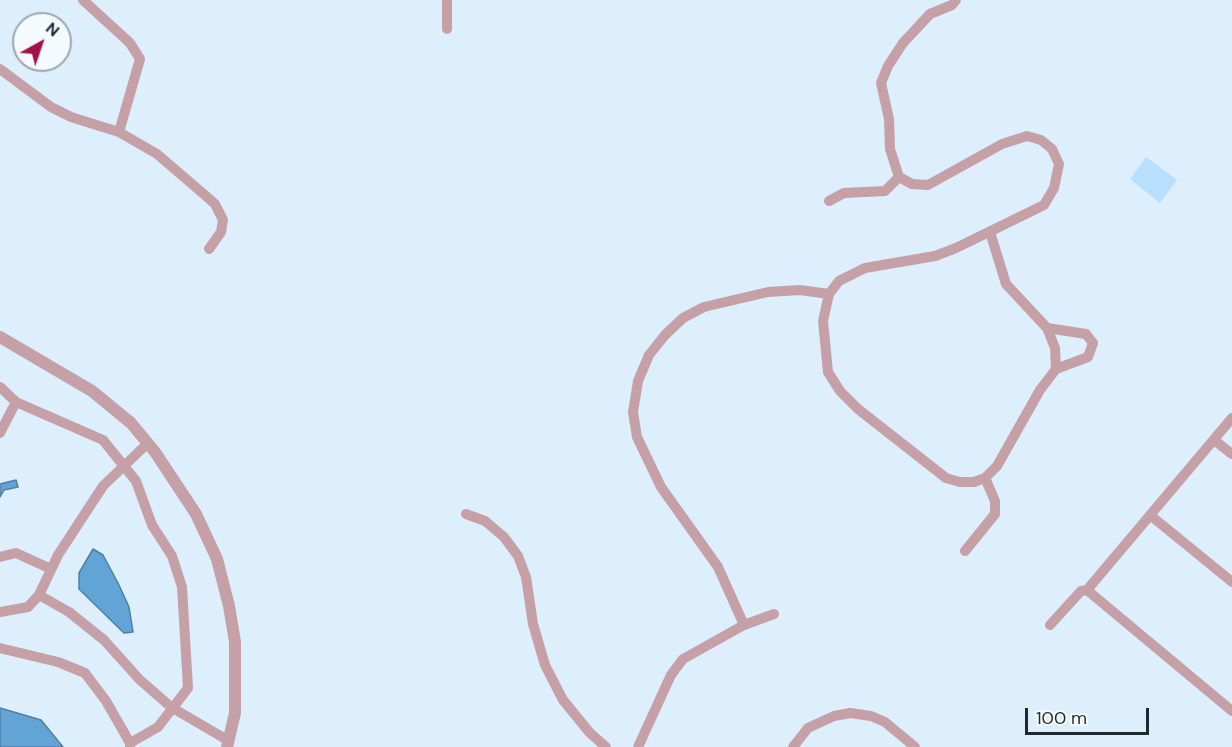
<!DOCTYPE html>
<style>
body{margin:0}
#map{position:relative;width:1232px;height:747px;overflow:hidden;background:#ddeefc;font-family:"DM Sans",sans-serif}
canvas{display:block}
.north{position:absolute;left:12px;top:12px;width:60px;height:60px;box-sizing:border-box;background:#f4fafe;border:2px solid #9ea6ac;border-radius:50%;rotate:40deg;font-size:16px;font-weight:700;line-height:24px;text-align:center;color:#1e2931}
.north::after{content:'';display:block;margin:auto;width:21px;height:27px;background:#a61049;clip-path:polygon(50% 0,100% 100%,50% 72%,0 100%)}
.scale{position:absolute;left:1025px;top:708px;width:124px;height:27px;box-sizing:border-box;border:3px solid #1e2931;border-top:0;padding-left:8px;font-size:18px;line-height:21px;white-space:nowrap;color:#1e2931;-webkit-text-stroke:4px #f4fafe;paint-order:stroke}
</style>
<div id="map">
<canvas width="1232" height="747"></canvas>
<div class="north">N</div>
<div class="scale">100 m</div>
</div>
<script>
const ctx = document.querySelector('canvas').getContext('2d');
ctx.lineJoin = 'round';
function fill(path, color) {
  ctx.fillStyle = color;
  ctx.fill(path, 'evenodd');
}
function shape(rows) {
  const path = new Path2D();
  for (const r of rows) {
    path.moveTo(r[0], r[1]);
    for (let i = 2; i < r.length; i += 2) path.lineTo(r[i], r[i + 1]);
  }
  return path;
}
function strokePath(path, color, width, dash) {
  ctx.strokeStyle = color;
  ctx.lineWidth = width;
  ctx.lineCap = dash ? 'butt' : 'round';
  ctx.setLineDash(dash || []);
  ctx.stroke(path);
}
fill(shape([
 [1146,157,1177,180,1160,203,1130,179]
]), '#b7dffe');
const water = shape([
 [16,480,18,487,4,490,0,497,0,484,16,480],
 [93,549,103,555,118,583,129,607,133,632,124,633,79,589,79,573,93,549],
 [0,708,41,720,63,747,0,747,0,708]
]);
fill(water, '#63a4d6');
strokePath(water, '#4e7fa4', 1.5);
strokePath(shape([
 [83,0,130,43,140,59,119,132],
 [956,0,952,5,930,14,903,43,888,66,881,83,889,119,890,149,899,177,912,184,928,185,1002,144,1027,136,1041,140,1052,149,1059,164,1054,188,1044,205,956,248,935,256,865,268,839,281,829,294,823,321,828,372,840,391,858,409,946,478,960,482,974,482,985,478,997,466,1040,390,1056,369,1055,348,1047,328,1006,284,990,232],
 [447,29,447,0],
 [0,69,51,107,71,117,119,132,157,154,206,196,215,204,223,220,221,232,209,249],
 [829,201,844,193,885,191,899,177],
 [1047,328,1086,334,1093,343,1088,357,1056,369],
 [0,387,16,402,103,440,136,481,152,525,172,556,182,587,188,688,158,727,130,743],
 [0,433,16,402],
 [1214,440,1232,454],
 [148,443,103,486,58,555,39,595,69,612,104,640,140,680,171,707,229,741],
 [466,514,485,521,504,537,518,556,526,577,533,624,545,665,563,700,590,733,606,747],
 [1150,515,1232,582],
 [965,551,995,514,995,501,985,478],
 [0,557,16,553,51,569],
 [1087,590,1232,711],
 [0,612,28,607,39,595],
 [744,625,718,567,661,487,637,437,633,412,638,381,649,355,665,335,683,318,704,307,768,292,800,290,829,294],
 [1050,625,1081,591,1087,590,1232,418],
 [0,648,58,662,85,673,106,701,130,743,130,747],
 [638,747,671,675,683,659,744,625,774,614],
 [793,747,808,728,834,716,850,713,871,716,885,722,915,747]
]), '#c5a0a6', 10);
strokePath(shape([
 [0,337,92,391,131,423,155,452,196,514,217,559,229,606,235,642,235,713,227,747]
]), '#c5a0a6', 12);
</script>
